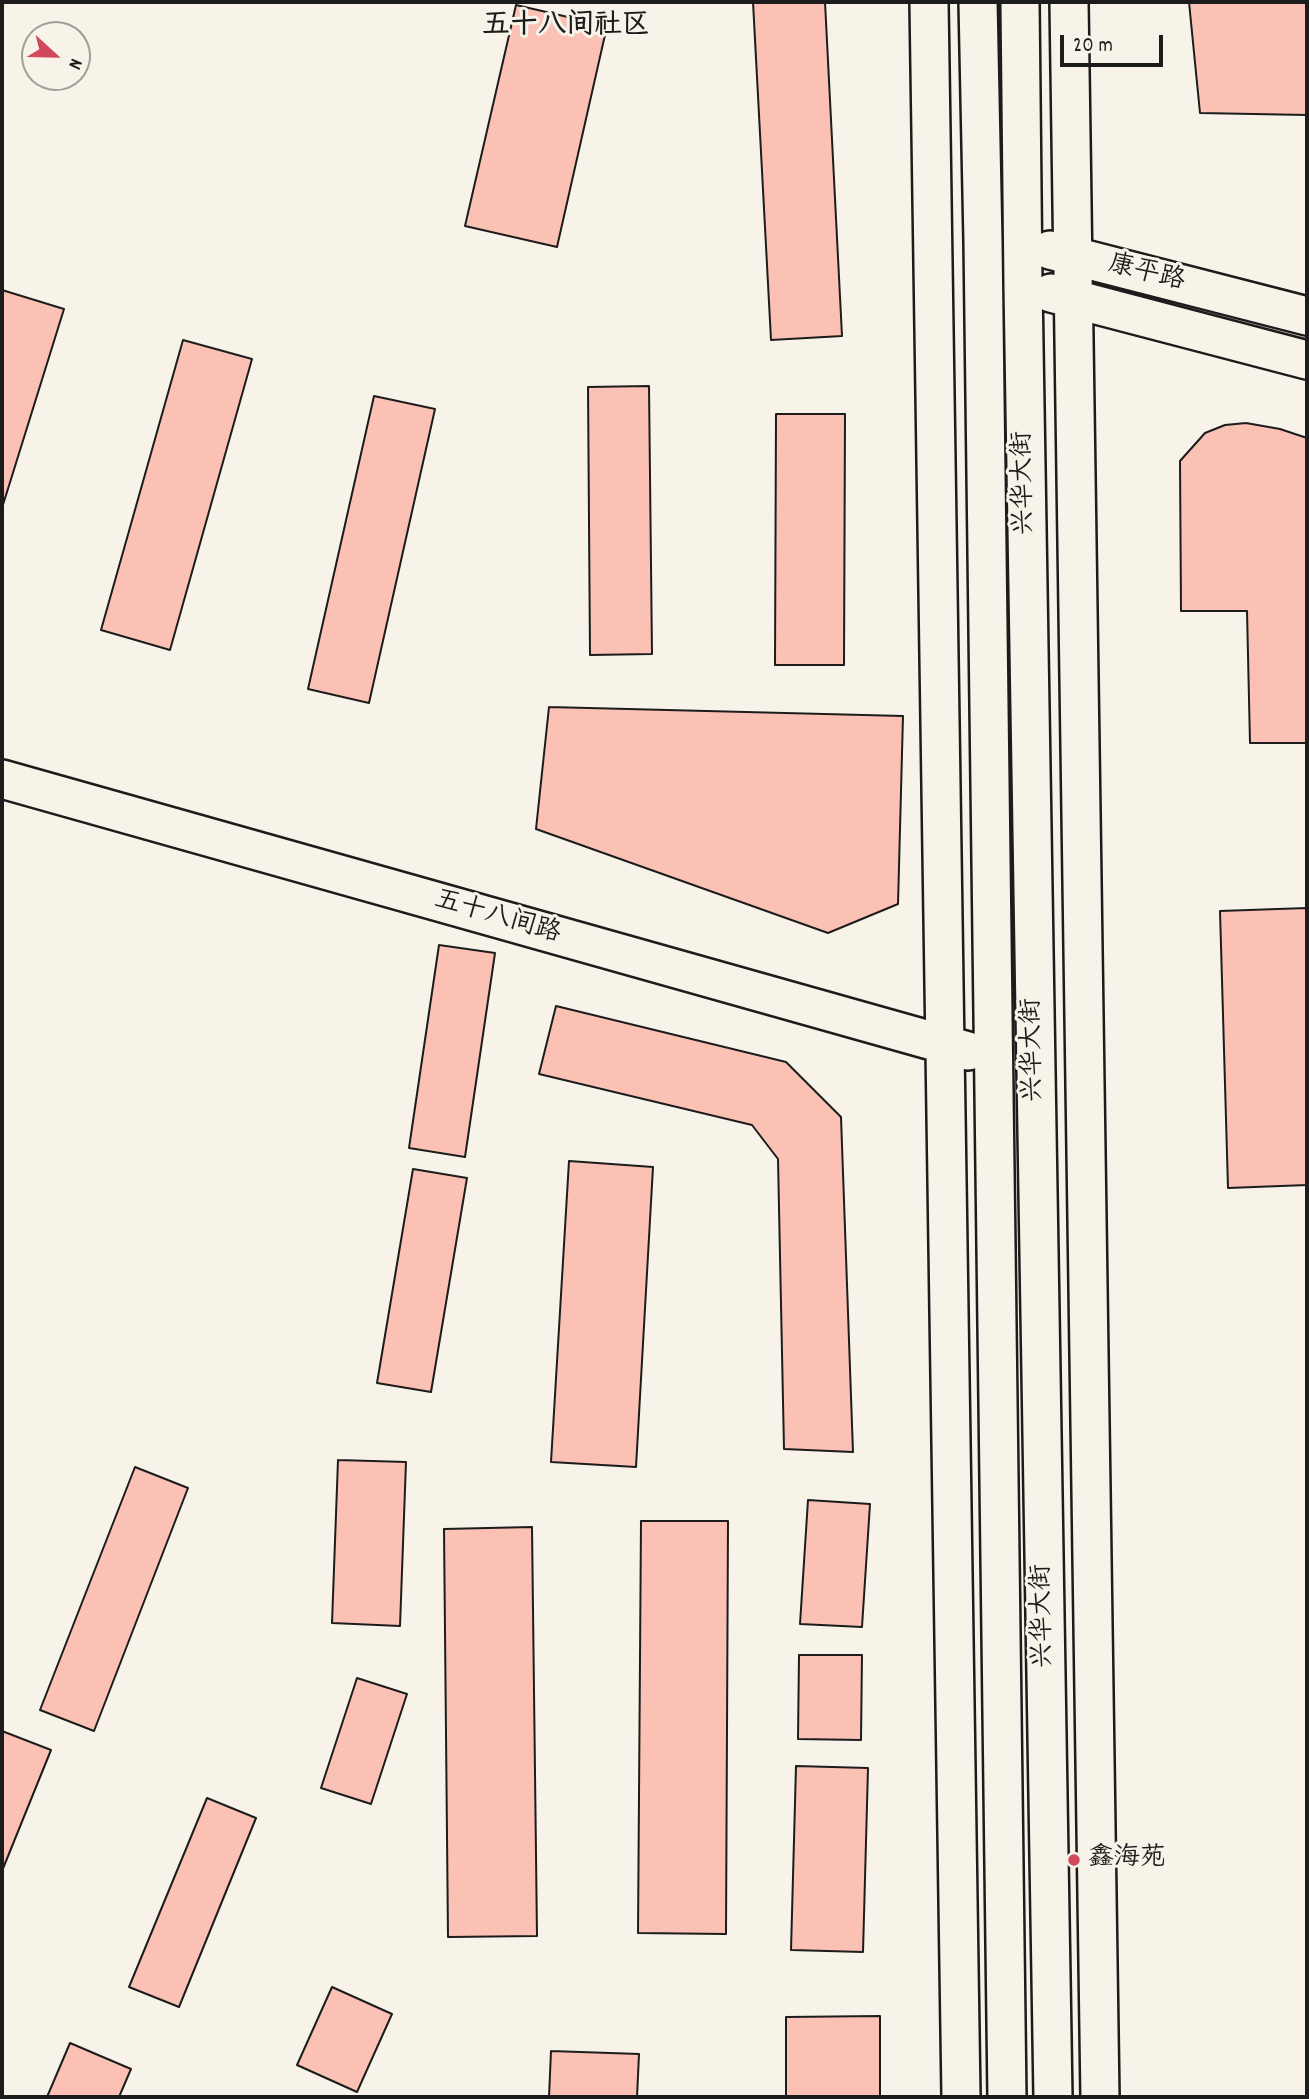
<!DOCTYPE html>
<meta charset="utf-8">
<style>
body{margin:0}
#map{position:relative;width:1309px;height:2099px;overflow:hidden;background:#f7f3e8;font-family:Dekko,sans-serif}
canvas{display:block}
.frame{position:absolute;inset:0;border:4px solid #1c1c1c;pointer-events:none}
.north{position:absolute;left:21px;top:21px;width:70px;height:70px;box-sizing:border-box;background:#f7f3e8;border:2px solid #9f9d96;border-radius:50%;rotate:112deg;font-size:19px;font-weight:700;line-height:28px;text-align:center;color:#1c1c1c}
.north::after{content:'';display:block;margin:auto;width:24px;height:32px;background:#d1495b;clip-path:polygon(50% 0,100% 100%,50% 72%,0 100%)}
.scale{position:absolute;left:1060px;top:35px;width:103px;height:32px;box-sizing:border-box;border:4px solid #1c1c1c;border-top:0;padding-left:9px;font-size:21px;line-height:24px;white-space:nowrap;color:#1c1c1c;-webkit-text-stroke:5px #f7f3e8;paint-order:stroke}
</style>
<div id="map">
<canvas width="1309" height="2099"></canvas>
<div class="frame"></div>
<div class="north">N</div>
<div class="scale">20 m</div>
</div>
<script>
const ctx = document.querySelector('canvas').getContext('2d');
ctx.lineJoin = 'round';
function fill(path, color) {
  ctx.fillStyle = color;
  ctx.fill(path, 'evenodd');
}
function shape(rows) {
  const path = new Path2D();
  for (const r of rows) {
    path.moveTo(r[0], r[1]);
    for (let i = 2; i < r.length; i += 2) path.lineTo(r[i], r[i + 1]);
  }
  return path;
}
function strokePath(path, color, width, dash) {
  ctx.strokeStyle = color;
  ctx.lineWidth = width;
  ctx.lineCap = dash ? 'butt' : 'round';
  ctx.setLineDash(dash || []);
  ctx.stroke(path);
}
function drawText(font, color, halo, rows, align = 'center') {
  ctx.font = font + ' Dekko,"LXGW WenKai TC",sans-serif';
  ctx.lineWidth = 6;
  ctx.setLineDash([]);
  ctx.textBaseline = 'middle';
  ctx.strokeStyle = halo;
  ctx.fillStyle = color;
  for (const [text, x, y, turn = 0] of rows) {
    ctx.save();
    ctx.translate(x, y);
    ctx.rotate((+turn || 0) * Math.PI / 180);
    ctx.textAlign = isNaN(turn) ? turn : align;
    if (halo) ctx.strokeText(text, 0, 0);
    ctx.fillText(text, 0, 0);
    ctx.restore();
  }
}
const building = shape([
 [753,2,825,2,842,336,771,340,753,2],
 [1189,2,1307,2,1307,115,1200,113,1189,2],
 [516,5,607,26,557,247,465,226,516,5],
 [2,290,64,309,2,508,2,290],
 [183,340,252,359,170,650,101,630,183,340],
 [649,386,652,654,590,655,588,387,649,386],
 [374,396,435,409,369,703,308,689,374,396],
 [776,414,845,414,844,665,775,665,776,414],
 [1246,423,1280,429,1307,438,1307,743,1250,743,1247,611,1181,611,1180,461,1205,433,1225,425,1246,423],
 [549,707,903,716,898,904,828,933,536,829,549,707],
 [1307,908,1307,1185,1228,1188,1220,911,1307,908],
 [439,945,495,953,465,1157,409,1148,439,945],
 [556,1006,786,1062,841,1117,853,1452,784,1449,778,1159,752,1125,539,1074,556,1006],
 [569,1161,653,1167,636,1467,551,1462,569,1161],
 [413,1169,467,1178,431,1392,377,1383,413,1169],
 [338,1460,406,1462,400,1626,332,1623,338,1460],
 [135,1467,188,1488,94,1731,40,1710,135,1467],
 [808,1500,870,1504,862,1627,800,1624,808,1500],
 [641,1521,728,1521,726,1934,638,1933,641,1521],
 [532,1527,537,1936,448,1937,444,1529,532,1527],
 [799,1655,862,1655,861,1740,798,1739,799,1655],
 [357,1678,407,1694,371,1804,321,1788,357,1678],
 [2,1731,51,1750,2,1871,2,1731],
 [796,1766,868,1768,863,1952,791,1950,796,1766],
 [207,1798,256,1818,179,2007,129,1987,207,1798],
 [332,1987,392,2014,357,2092,297,2065,332,1987],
 [880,2016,880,2097,786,2097,786,2017,880,2016],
 [70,2043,131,2069,119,2097,47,2097,70,2043],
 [551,2051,639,2054,637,2097,549,2097,551,2051]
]);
fill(building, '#fcc1b5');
strokePath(building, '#1c1c1c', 2);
const minor = shape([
 [929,2,961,2097],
 [978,2,983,242,1007,2097],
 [1020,2,1023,286,1053,2097],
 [1069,2,1100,2097],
 [1050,250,1307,316],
 [1051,293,1307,360],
 [2,779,968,1051]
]);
strokePath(minor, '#1c1c1c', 42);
strokePath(minor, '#f7f3e8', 37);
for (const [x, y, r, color] of [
 [1074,1860,7,"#d1495b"]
]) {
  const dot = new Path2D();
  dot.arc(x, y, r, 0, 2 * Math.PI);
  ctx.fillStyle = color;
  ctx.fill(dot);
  strokePath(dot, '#f7f3e8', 2.5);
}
drawText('26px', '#1c1c1c', '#f7f3e8', [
 ["康平路",1146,275,14],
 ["兴华大街",1026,483,-91],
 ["五十八间路",497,919,16],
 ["兴华大街",1035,1050,-91],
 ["兴华大街",1045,1616,-91]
]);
drawText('26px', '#1c1c1c', '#f7f3e8', [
 ["鑫海苑",1088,1860]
], 'left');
drawText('bold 28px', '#1c1c1c', '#f7f3e8', [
 ["五十八间社区",566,28]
]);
</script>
